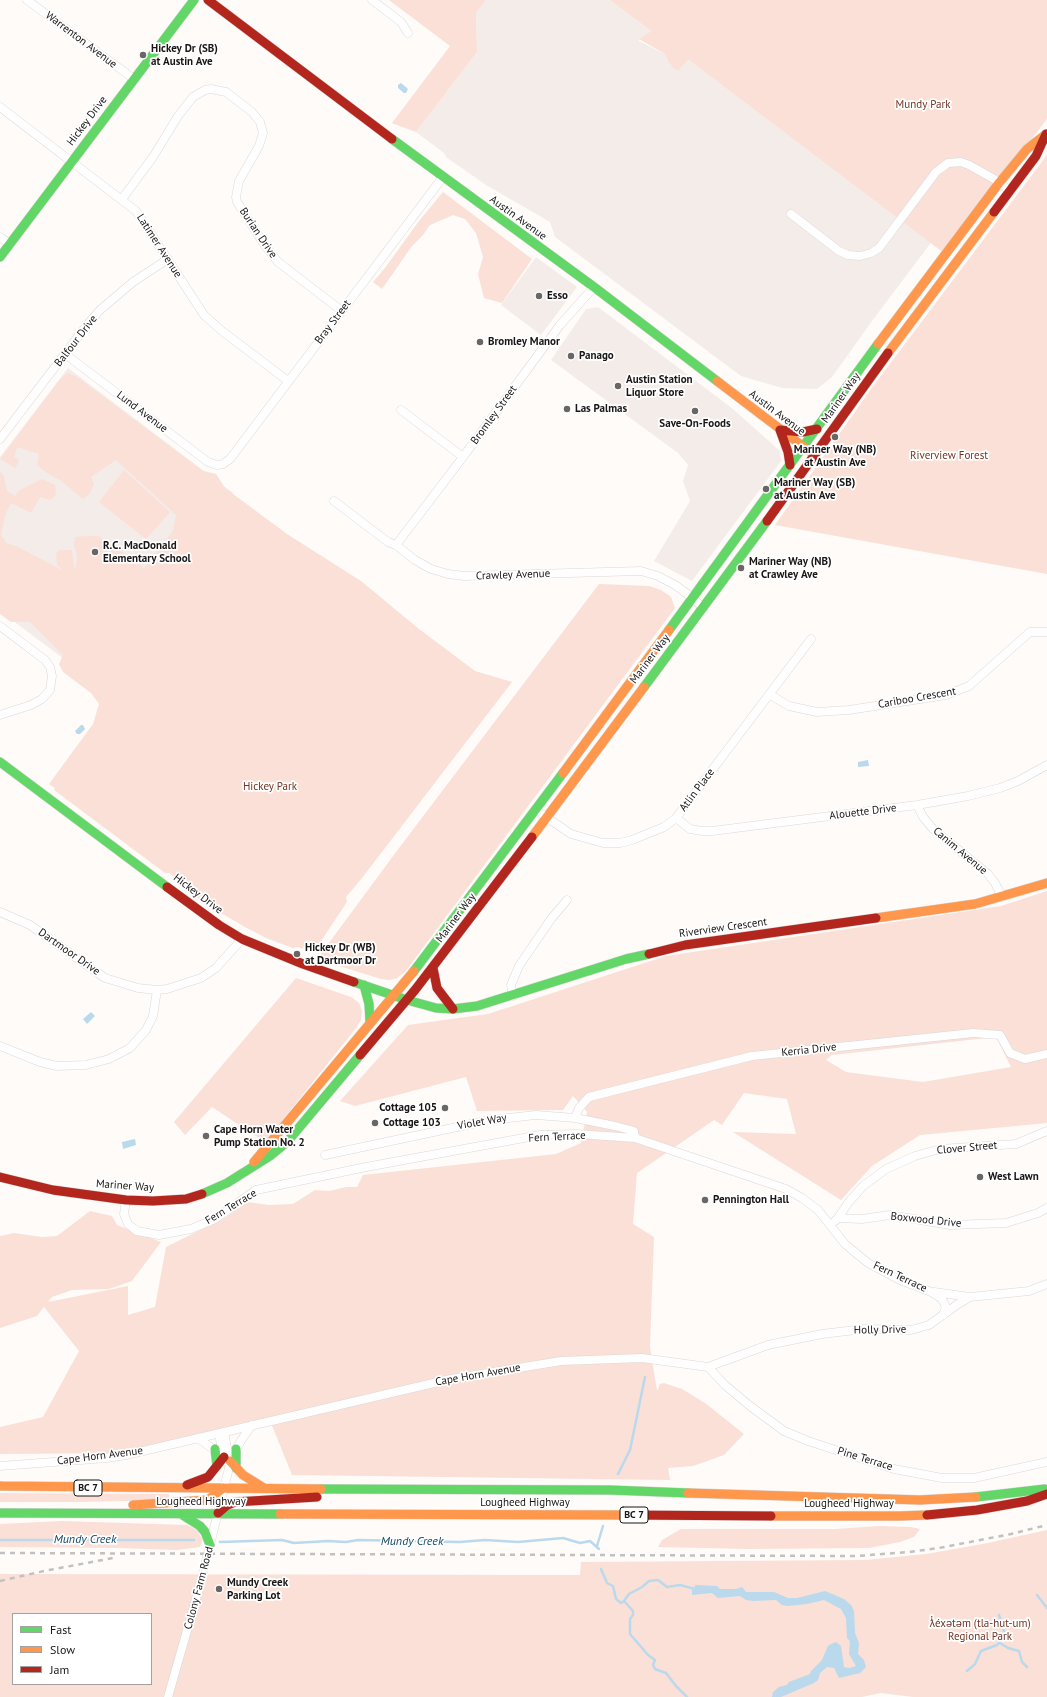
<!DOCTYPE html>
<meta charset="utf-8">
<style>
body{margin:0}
#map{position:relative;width:1047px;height:1697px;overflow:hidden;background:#fefbf9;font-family:"PT Sans",sans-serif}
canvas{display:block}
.legend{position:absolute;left:12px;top:1613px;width:140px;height:72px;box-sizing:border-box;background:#fff;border:1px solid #a3a2a1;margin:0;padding:5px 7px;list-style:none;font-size:12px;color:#191615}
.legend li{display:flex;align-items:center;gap:8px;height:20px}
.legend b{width:20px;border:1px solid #a3a2a1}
</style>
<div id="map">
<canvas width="1047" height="1697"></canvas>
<ul class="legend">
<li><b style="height:5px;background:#63d668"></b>Fast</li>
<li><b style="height:5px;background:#ff974d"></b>Slow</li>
<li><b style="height:5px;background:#b3261e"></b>Jam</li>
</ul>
</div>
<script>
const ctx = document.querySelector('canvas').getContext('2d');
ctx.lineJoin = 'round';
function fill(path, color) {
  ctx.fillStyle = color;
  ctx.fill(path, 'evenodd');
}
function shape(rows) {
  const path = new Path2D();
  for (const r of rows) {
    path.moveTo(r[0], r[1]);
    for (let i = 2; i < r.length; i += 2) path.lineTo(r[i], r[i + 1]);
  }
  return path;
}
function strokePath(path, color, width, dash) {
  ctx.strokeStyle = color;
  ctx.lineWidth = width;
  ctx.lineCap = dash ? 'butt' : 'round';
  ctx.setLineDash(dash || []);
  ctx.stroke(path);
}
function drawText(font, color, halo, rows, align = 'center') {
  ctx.font = font + ' "PT Sans",sans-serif';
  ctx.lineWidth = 3.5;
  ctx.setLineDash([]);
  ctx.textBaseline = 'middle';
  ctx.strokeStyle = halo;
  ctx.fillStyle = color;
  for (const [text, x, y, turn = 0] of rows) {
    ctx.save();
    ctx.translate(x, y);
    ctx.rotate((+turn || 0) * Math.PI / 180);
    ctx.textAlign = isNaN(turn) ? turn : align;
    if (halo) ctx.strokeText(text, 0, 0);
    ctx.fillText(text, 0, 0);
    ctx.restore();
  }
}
fill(shape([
 [486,0,610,0,651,31,639,39,639,41,665,54,668,62,692,54,936,236,872,321,832,377,817,389,782,388,741,376,555,237,550,222,486,185,446,157,444,153,416,132,477,52,476,13],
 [536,257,577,287,541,335,501,305],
 [598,307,733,409,780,451,781,461,692,581,654,561,690,501,683,481,688,465,678,453,551,360,586,309],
 [68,368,233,493,92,680,0,611,0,457]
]), '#f4ece9');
fill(shape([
 [389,0,486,0,476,13,477,52,416,132,392,123,450,46],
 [610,0,1047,0,1047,119,944,253,688,59,678,71,671,66,672,65,668,62,665,54,639,39,651,31],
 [1047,155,1047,574,775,525,871,389],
 [443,192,532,259,502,303,484,298,478,274,483,257,476,233,465,219,453,215,430,225,423,235,412,246,382,289,373,282,385,268,419,221],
 [68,373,77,377,203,471,216,474,225,488,287,534,361,581,419,629,475,671,512,682,362,878,346,897,347,902,319,944,304,946,302,949,298,947,293,948,266,938,245,927,214,909,182,887,179,883,180,881,169,873,165,873,54,790,55,788,49,784,93,724,99,704,91,693,63,672,59,664,63,655,30,622,11,622,0,614,0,472,4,476,7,491,15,496,20,490,42,479,55,485,56,495,50,500,40,497,31,513,11,503,6,513,1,534,6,543,16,546,64,571,57,565,56,554,59,550,72,550,74,568,76,566,77,555,74,545,75,537,88,536,99,536,121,551,144,568,173,531,176,515,116,460,91,477,94,484,90,493,83,499,60,480,47,473,37,465,39,454,17,447,14,458,19,459,18,463,15,468,0,459,61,378],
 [124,470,170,512,146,539,99,502],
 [599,584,649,586,661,590,671,597,675,608,405,972,397,978,390,980,381,979,317,959,399,848],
 [1047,891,1047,1123,920,1135,872,1166,841,1200,733,1132,796,1134,787,1099,744,1093,722,1125,714,1120,637,1173,633,1224,654,1237,650,1347,657,1391,660,1384,664,1383,682,1389,705,1403,744,1434,724,1455,693,1466,668,1468,670,1480,292,1475,269,1418,119,1453,0,1454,0,1427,43,1417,79,1351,44,1307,37,1316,0,1328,0,1236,14,1233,42,1237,57,1236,90,1211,112,1216,117,1225,161,1242,132,1281,109,1289,72,1290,52,1297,48,1302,128,1286,128,1315,155,1307,166,1247,225,1218,247,1202,269,1205,293,1204,315,1190,329,1191,346,1187,357,1187,363,1175,556,1154,581,1143,587,1112,573,1096,563,1110,477,1111,466,1077,355,1106,340,1101,408,1025,488,1014,666,956,1001,906],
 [996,1037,1011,1067,923,1082,846,1072,826,1060,832,1055],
 [296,978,351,997,359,1003,362,1011,361,1020,356,1028,265,1142,212,1107,185,1135,174,1122],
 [0,1493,169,1494,169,1500,79,1502,0,1502],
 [62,1521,187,1525,197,1530,202,1539,202,1543,200,1547,177,1550,118,1548,0,1547,0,1524],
 [879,1526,911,1527,920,1529,914,1537,900,1542,869,1548,747,1549,658,1547,662,1540,681,1529,835,1529],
 [1047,1530,1047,1697,913,1697,881,1693,862,1697,0,1697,0,1574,580,1575,581,1562,865,1560,926,1554,988,1543],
 [13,1614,151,1614,151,1684,13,1684]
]), '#fae0d7');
fill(shape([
 [401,83,408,89,406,93,404,93,398,88,398,85],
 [81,725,83,725,85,729,80,734,77,734,75,731],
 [868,760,869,766,858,767,858,762],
 [91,1012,95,1016,87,1024,83,1019],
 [135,1139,136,1145,123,1149,122,1142],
 [696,1585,717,1586,720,1589,736,1589,742,1587,746,1592,774,1592,788,1598,797,1598,825,1591,844,1599,851,1605,854,1611,855,1633,859,1643,858,1654,864,1660,866,1667,860,1673,839,1678,834,1668,827,1667,820,1673,818,1680,814,1683,781,1697,772,1697,773,1692,779,1687,787,1685,789,1682,810,1674,811,1671,822,1660,828,1646,831,1644,836,1642,841,1646,844,1667,849,1668,856,1666,849,1654,850,1641,847,1638,846,1618,841,1609,824,1600,807,1604,788,1606,782,1605,776,1600,753,1601,746,1600,740,1596,718,1598,712,1593,692,1595,692,1590]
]), '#bad9ed');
strokePath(shape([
 [618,1474,630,1450,645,1377],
 [0,1540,194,1540],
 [220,1542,282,1540,294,1543,328,1541,346,1542,358,1540,460,1542,485,1540,518,1542,563,1538,580,1543,590,1541,599,1549],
 [597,1546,603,1526],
 [601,1569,607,1583,613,1586,616,1599,621,1603,624,1601,633,1611,633,1615,630,1619,630,1634,648,1655,655,1660,653,1665,655,1669,666,1673,676,1686,687,1697],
 [1037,1595,1047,1608],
 [624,1601,629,1594,642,1587,649,1581,658,1580,667,1587,680,1585,695,1589],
 [1000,1643,1008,1648,1019,1651,1022,1662,1027,1667],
 [967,1671,975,1664,981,1651,997,1645,1002,1639,1004,1631,999,1615]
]), '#bad9ed', 2.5);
const street = shape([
 [27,0,134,79],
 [372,0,401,22,408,33],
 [0,107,136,211,204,315,222,331,288,381],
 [122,199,153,157,178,116,193,97,205,90,211,89,226,92,252,112,260,122,263,133,259,146,239,181,236,197,237,202,264,244,278,262,342,311],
 [791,214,839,251,848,255,860,256,871,253,879,248,936,172,948,163,961,162,969,165,994,179,1010,191],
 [0,237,10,244],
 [65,354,208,462,217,465,223,464,230,459,443,177],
 [401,410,463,457],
 [0,439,87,325,100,310,133,282,168,259],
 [334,501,388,542,396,545,415,560,431,569,448,574,464,576,641,571,658,576,675,585,693,598,703,608],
 [396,545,463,457,560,325,594,287],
 [0,626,45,660,50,667,52,676,50,690,42,699,31,705,0,715],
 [769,694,789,706,817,712,849,710,946,695,969,686,1030,632,1047,632],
 [917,805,923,817,933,829,988,874,995,883,1002,897],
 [536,810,571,834,603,843,620,843,632,840,664,827,676,818,811,639],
 [676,818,690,829,702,831,712,831,917,805,968,796,1000,788,1018,781,1047,765],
 [0,912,30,925,105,978,138,988,157,990,167,989,201,978,216,968,242,939],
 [513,996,511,985,519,966,551,919,567,900],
 [0,1046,40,1062,57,1066,86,1065,109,1059,130,1048,146,1030,153,1016,157,990],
 [575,1118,579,1108,589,1097,752,1056,973,1033,1000,1035,1010,1053,1025,1059,1047,1054],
 [325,1155,490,1120,536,1115,575,1118,615,1126,634,1131,635,1138],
 [126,1200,124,1214,128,1224,137,1231,159,1235,191,1229,215,1219,256,1190,366,1167,540,1135,577,1134,635,1138,786,1189,802,1198,818,1210,845,1244,868,1263,900,1280,931,1292,942,1299,946,1307,943,1315],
 [838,1218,848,1203,863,1186,886,1169,915,1156,940,1149,1016,1144,1047,1131],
 [835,1221,838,1218,862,1219,890,1215,950,1225,1006,1223,1038,1213,1047,1208],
 [934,1292,970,1297],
 [708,1367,725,1385,750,1406,784,1431,808,1441,894,1469,942,1478,974,1478,1047,1462],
 [219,1434,224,1461],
 [198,1438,217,1452],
 [234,1453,242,1439,252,1425],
 [0,1466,107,1458,126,1455,451,1379,561,1361,642,1358,708,1367,768,1345,822,1334,864,1329,911,1330,929,1325,958,1304,970,1297,1029,1291,1047,1284],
 [168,1697,200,1585,230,1464,224,1432]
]);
const fast = shape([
 [392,139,594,287,717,381],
 [0,257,194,0],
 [669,630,878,344],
 [644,687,767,521],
 [0,762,167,887],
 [414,971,563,773],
 [354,982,407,1000,436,1008,453,1009,477,1006,626,959,649,954],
 [364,985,369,1004,370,1022],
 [202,1194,227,1183,270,1156,287,1142,360,1055],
 [215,1449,217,1466],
 [236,1449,236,1468],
 [321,1489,610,1490,688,1493],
 [976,1497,1045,1489],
 [0,1513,280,1514],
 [181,1514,200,1526,205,1532,210,1545]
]);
const slow = shape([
 [878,344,999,183,1027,149,1045,135],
 [888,353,994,212],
 [717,381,809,451],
 [563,773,669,630],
 [532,837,644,687],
 [876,918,975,904,1047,883],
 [254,1162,414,971],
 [230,1461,243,1475,264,1488],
 [0,1486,321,1489],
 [0,1486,2,1486],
 [688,1493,920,1500,976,1497],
 [133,1505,208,1500,223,1488],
 [280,1514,625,1515],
 [771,1516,900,1516,927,1515]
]);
const jam = shape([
 [208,0,392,139],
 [994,212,1036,156,1046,134],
 [780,430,803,432,817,429],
 [780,430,788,452,790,465],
 [767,521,888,353],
 [167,887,219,925,242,939,303,964,354,982],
 [649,954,685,945,876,918],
 [433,968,437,988,453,1009],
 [360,1055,415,990,532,837],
 [0,1177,53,1190,126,1200,153,1201,186,1199,202,1194],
 [187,1485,208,1477,224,1457],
 [218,1513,226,1506,235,1502,317,1497],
 [625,1515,771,1516],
 [927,1515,977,1510,1027,1501,1047,1494]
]);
strokePath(street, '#dbd8d7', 9);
strokePath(fast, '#dbd8d7', 10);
strokePath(slow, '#dbd8d7', 10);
strokePath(jam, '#dbd8d7', 10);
strokePath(street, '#fffefe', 8);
strokePath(fast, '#63d668', 9);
strokePath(slow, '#ff974d', 9);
strokePath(jam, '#b3261e', 9);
strokePath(shape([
 [0,1553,857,1556,909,1552,939,1548,1011,1534,1047,1525],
 [0,1581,44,1571,113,1558]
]), '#c2c1c1', 2.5, [5, 5]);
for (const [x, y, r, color] of [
 [143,55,4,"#696665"],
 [539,296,4,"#696665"],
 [480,342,4,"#696665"],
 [571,356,4,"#696665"],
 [618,386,4,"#696665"],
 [567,409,4,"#696665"],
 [695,411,4,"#696665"],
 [835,437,4,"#696665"],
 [766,489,4,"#696665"],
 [95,552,4,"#696665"],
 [741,568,4,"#696665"],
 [297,954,4,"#696665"],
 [445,1108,4,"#696665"],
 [375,1123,4,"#696665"],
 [206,1136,4,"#696665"],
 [980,1177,4,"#696665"],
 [705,1200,4,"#696665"],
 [219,1589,4,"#696665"]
]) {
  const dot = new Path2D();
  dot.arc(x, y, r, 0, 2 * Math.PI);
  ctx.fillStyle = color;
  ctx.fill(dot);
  strokePath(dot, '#fff', 1.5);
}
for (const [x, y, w] of [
 [88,1488,28],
 [634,1515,28]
]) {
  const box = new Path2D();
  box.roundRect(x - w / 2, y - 8, w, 16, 3);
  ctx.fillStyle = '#fff';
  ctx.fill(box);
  strokePath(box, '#191615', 1);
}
drawText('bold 10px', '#191615', null, [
 ["BC 7",88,1488],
 ["BC 7",634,1515]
]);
drawText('11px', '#191615', '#fff', [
 ["Warrenton Avenue",81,40,37],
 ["Hickey Drive",87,121,-53],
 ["Austin Avenue",518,218,36],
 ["Burian Drive",258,233,56],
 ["Latimer Avenue",159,246,57],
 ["Bray Street",333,322,-53],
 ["Balfour Drive",76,341,-52],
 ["Mariner Way",841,398,-55],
 ["Lund Avenue",142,412,37],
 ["Austin Avenue",777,413,37],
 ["Bromley Street",494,415,-54],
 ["Crawley Avenue",513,575,-2],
 ["Mariner Way",650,659,-53],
 ["Cariboo Crescent",917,698,-10],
 ["Atlin Place",697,790,-53],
 ["Alouette Drive",863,812,-7],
 ["Canim Avenue",960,851,40],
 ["Hickey Drive",198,894,37],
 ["Mariner Way",456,918,-53],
 ["Riverview Crescent",723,928,-8],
 ["Dartmoor Drive",69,952,35],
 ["Kerria Drive",809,1050,-6],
 ["Violet Way",482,1122,-10],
 ["Fern Terrace",557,1137,-3],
 ["Clover Street",967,1148,-5],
 ["Mariner Way",125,1186,4],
 ["Fern Terrace",231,1207,-31],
 ["Boxwood Drive",926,1220,6],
 ["Fern Terrace",900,1277,25],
 ["Holly Drive",880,1330,-1],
 ["Cape Horn Avenue",478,1375,-10],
 ["Cape Horn Avenue",100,1456,-7],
 ["Pine Terrace",865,1459,17],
 ["Lougheed Highway",201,1502],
 ["Lougheed Highway",525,1503],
 ["Lougheed Highway",849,1504],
 ["Colony Farm Road",199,1588,-75]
]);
drawText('bold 11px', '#191615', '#fff', [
 ["Hickey Dr (SB)",151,49],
 ["at Austin Ave",151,62],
 ["Esso",547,296],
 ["Bromley Manor",488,342],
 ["Panago",579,356],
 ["Austin Station",626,380],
 ["Liquor Store",626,393],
 ["Las Palmas",575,409],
 ["Save-On-Foods",695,424,"center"],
 ["Mariner Way (NB)",835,450,"center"],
 ["at Austin Ave",835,463,"center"],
 ["Mariner Way (SB)",774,483],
 ["at Austin Ave",774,496],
 ["R.C. MacDonald",103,546],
 ["Elementary School",103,559],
 ["Mariner Way (NB)",749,562],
 ["at Crawley Ave",749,575],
 ["Hickey Dr (WB)",305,948],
 ["at Dartmoor Dr",305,961],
 ["Cottage 105",437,1108,"right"],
 ["Cottage 103",383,1123],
 ["Cape Horn Water",214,1130],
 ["Pump Station No. 2",214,1143],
 ["West Lawn",988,1177],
 ["Pennington Hall",713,1200],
 ["Mundy Creek",227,1583],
 ["Parking Lot",227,1596]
], 'left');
drawText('11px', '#713322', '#fff', [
 ["Mundy Park",923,105],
 ["Riverview Forest",949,456],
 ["Hickey Park",270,787],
 ["ƛ̓éxətəm (tla-hut-um)",980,1624],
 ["Regional Park",980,1637]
]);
drawText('italic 12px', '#114966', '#fff', [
 ["Mundy Creek",85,1540],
 ["Mundy Creek",412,1542]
]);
</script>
